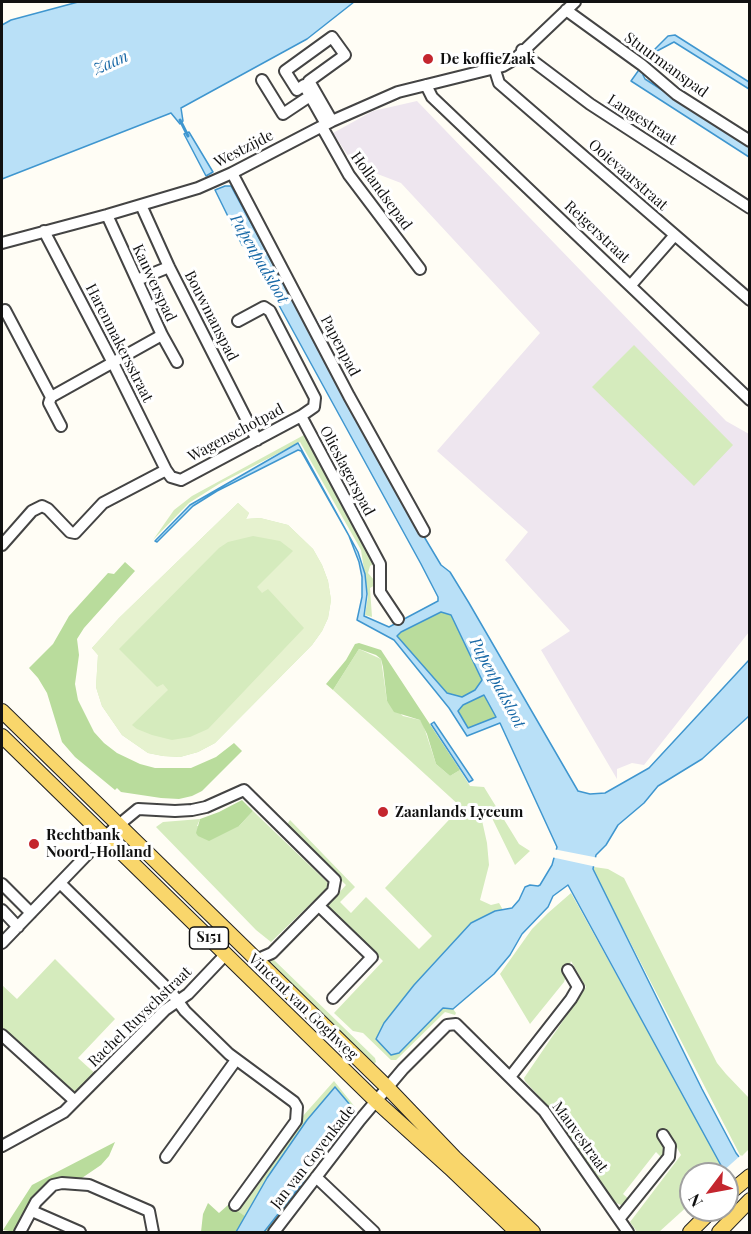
<!DOCTYPE html>
<style>
body{margin:0}
#map{position:relative;width:751px;height:1234px;overflow:hidden;background:#fffdf5;font-family:"Playfair Display",serif}
canvas{display:block}
.frame{position:absolute;inset:0;border:3px solid #111;pointer-events:none}
.north{position:absolute;left:679px;top:1162px;width:60px;height:60px;box-sizing:border-box;background:#fff;border:2px solid #a0a0a0;border-radius:50%;rotate:238deg;font-size:16px;font-weight:700;line-height:24px;text-align:center;color:#111}
.north::after{content:'';display:block;margin:auto;width:21px;height:27px;background:#c4262e;clip-path:polygon(50% 0,100% 100%,50% 72%,0 100%)}
</style>
<div id="map">
<canvas width="751" height="1234"></canvas>
<div class="frame"></div>
<div class="north">N</div>
</div>
<script>
const ctx = document.querySelector('canvas').getContext('2d');
ctx.lineJoin = 'round';
function fill(path, color) {
  ctx.fillStyle = color;
  ctx.fill(path, 'evenodd');
}
function shape(rows) {
  const path = new Path2D();
  for (const r of rows) {
    path.moveTo(r[0], r[1]);
    for (let i = 2; i < r.length; i += 2) path.lineTo(r[i], r[i + 1]);
  }
  return path;
}
function strokePath(path, color, width, dash) {
  ctx.strokeStyle = color;
  ctx.lineWidth = width;
  ctx.lineCap = dash ? 'butt' : 'round';
  ctx.setLineDash(dash || []);
  ctx.stroke(path);
}
function drawText(font, color, halo, rows, align = 'center') {
  ctx.font = font + ' "Playfair Display",serif';
  ctx.lineWidth = 6;
  ctx.setLineDash([]);
  ctx.textBaseline = 'middle';
  ctx.strokeStyle = halo;
  ctx.fillStyle = color;
  for (const [text, x, y, turn = 0] of rows) {
    ctx.save();
    ctx.translate(x, y);
    ctx.rotate((+turn || 0) * Math.PI / 180);
    ctx.textAlign = isNaN(turn) ? turn : align;
    if (halo) ctx.strokeText(text, 0, 0);
    ctx.fillText(text, 0, 0);
    ctx.restore();
  }
}
fill(shape([
 [417,101,726,421,749,434,749,632,644,765,632,763,617,769,617,779,541,650,570,631,505,560,528,532,437,451,540,333,401,183,354,165,333,133,373,111]
]), '#eee6ef');
fill(shape([
 [634,345,733,445,694,486,592,387],
 [304,435,363,538,373,564,370,566,368,573,374,580,377,580,377,584,370,588,372,617,365,615,368,596,361,550,300,442,219,484,189,503,153,540,174,510,192,496],
 [238,503,249,513,246,519,260,518,288,525,313,549,322,565,328,581,331,600,328,618,322,631,312,645,215,743,198,752,180,757,163,756,148,753,122,735,102,706,96,687,98,655,92,648,119,618],
 [359,649,381,659,387,701,403,716,420,720,423,724,436,764,450,776,460,770,470,786,484,787,519,844,530,851,515,865,489,812,481,816,487,843,489,865,480,900,491,905,499,903,503,910,495,911,471,923,429,968,391,1014,376,1039,399,1053,443,1008,453,1009,456,1013,455,1015,445,1012,396,1060,391,1060,363,1033,353,1031,334,1013,383,961,327,906,346,885,286,826,290,820,355,887,340,902,351,913,366,897,419,949,432,936,385,888,461,807,333,690],
 [253,811,330,885,271,942,256,930,156,827,163,822,200,819,197,826,239,826],
 [594,867,608,869,624,878,717,1063,726,1074,749,1098,749,1149,741,1157,593,870],
 [571,893,727,1174,691,1174,691,1203,659,1232,637,1232,630,1222,681,1155,667,1130,657,1136,668,1152,663,1159,656,1152,623,1194,631,1201,623,1206,614,1202,545,1103,525,1081,524,1078,586,987,571,961,564,982,530,1024,500,974,532,929,548,913],
 [55,959,115,1019,78,1058,99,1077,81,1097,2,1029,2,985,17,999],
 [273,959,375,1058,376,1062,372,1066,266,962],
 [334,1081,355,1107,353,1115,310,1170,311,1176,269,1232,264,1232,304,1181,307,1120,267,1178,245,1216,236,1211,302,1117]
]), '#d5ebbd');
fill(shape([
 [125,562,135,571,84,628,77,639,79,655,75,684,78,700,94,732,104,743,117,753,140,764,155,768,191,768,216,757,234,743,242,751,202,791,192,796,179,799,161,798,121,792,117,788,115,790,75,757,62,742,47,693,38,678,29,668,53,644,69,616,108,573,114,574],
 [441,612,451,615,482,680,475,690,462,697,447,693,397,636,401,632],
 [359,643,381,650,460,770,450,776,436,764,427,734,420,720,394,712,387,701,383,667,381,659,376,655,359,649,333,690,326,684,346,660,355,644],
 [484,694,496,717,468,728,458,711,463,705],
 [242,800,253,811,239,826,209,841,198,836,196,833,200,819,219,812],
 [115,1142,109,1156,101,1165,79,1180,61,1186,52,1192,16,1232,3,1230,32,1185],
 [208,1203,219,1213,228,1205,245,1216,236,1232,201,1232,203,1214]
]), '#b9dc9c');
fill(shape([
 [238,503,249,513,246,519,260,518,288,525,313,549,322,565,328,581,331,600,328,618,322,631,312,645,215,743,198,752,180,757,163,756,148,753,122,735,102,706,96,687,98,655,92,648,119,618],
 [253,536,280,541,293,551,257,587,262,593,268,589,304,628,208,729,190,737,172,740,152,735,137,729,132,725,168,690,163,684,157,687,119,649,219,548,228,542]
]), '#e6f2cf');
const water = shape([
 [78,2,354,2,307,39,181,108,183,121,180,124,171,113,2,179,2,25,11,20,78,2],
 [675,35,749,82,749,89,674,42,657,51,643,75,645,79,749,146,749,157,631,81,651,53,668,36,675,35],
 [189,132,213,172,206,176,184,134,189,132],
 [225,186,231,186,347,402,398,493,441,565,450,572,469,603,578,791,590,794,605,793,649,768,749,660,749,716,702,759,658,786,644,803,618,825,606,845,596,855,593,869,702,1089,736,1153,749,1170,749,1201,723,1169,568,885,553,896,548,907,522,934,510,955,494,974,453,1009,443,1008,399,1053,391,1055,376,1039,384,1023,414,985,471,923,495,911,512,908,519,900,525,887,530,885,538,886,540,885,552,865,557,847,500,723,467,736,449,708,394,640,357,620,362,597,362,577,359,562,349,536,301,451,298,450,217,491,193,506,157,542,155,541,190,505,298,443,358,552,365,574,367,594,364,616,389,627,438,601,438,597,421,564,247,247,242,245,215,190,225,186],
 [441,612,451,615,482,680,475,690,462,697,447,693,397,636,401,632,441,612],
 [484,695,496,717,468,728,458,711,463,705,484,695],
 [434,722,473,780,469,782,431,724,434,722],
 [335,1087,351,1106,350,1112,305,1170,304,1181,264,1232,236,1232,267,1178,307,1120,335,1087]
]);
fill(water, '#b9e0f7');
strokePath(water, '#3f96cf', 1.5);
fill(shape([
 [553,849,599,858,597,867,551,857],
 [741,1155,750,1165,750,1204,727,1178,727,1174,722,1172]
]), '#fffdf5');
strokePath(shape([
 [180,120,188,136]
]), '#3f96cf', 3);
const minor = shape([
 [566,10,642,65,676,94,750,141],
 [522,50,533,61,590,104,750,208],
 [494,67,499,83,750,300],
 [262,80,283,114,310,96],
 [426,85,432,97,750,400],
 [326,124,304,85,297,90,285,71,332,37,345,55,309,81,332,121],
 [322,127,349,175,420,269],
 [232,173,349,396,424,531],
 [141,205,169,267,257,440],
 [107,215,162,335,177,362],
 [44,231,113,363,166,470],
 [2,243,107,215,198,188,232,173,332,121,398,92,503,66,515,59,575,2],
 [137,280,169,267],
 [631,285,674,236],
 [5,310,51,397,49,403,61,426],
 [238,321,264,307,270,311,315,398,314,407,301,416,380,564,380,592,398,619],
 [51,397,162,335],
 [2,545,32,511,42,506,48,509,70,532,75,533,103,503,166,470,171,477,181,480,301,416],
 [60,883,171,992,185,1011,229,1054,294,1102,297,1107,296,1121,235,1205],
 [2,884,31,913],
 [319,906,372,957,333,998],
 [2,910,18,927],
 [2,943,104,837,138,809,175,811,192,810,206,807,244,790,335,880,333,891,272,953,256,960],
 [2,1035,75,1101],
 [510,1077,571,999,578,987,568,970],
 [2,1146,64,1112,165,1010,188,994,226,954],
 [166,1157,236,1060],
 [316,1177,374,1232],
 [32,1211,80,1232],
 [619,1219,669,1157,670,1146,663,1135],
 [20,1232,36,1202,53,1185,62,1183,89,1185,149,1211,153,1232],
 [274,1232,360,1120,403,1069,447,1025,456,1024,544,1111,628,1232]
]);
const major = shape([
 [2,711,387,1087,455,1158,533,1232],
 [2,736,376,1101,450,1168,517,1232],
 [727,1195,750,1176],
 [690,1232,712,1210],
 [719,1232,750,1200]
]);
strokePath(minor, '#444', 14);
strokePath(major, '#222', 16);
strokePath(minor, '#fff', 10);
strokePath(major, '#f9d66b', 14);
for (const [x, y, r, color] of [
 [428,59,6,"#c4262e"],
 [383,812,6,"#c4262e"],
 [34,844,6,"#c4262e"]
]) {
  const dot = new Path2D();
  dot.arc(x, y, r, 0, 2 * Math.PI);
  ctx.fillStyle = color;
  ctx.fill(dot);
  strokePath(dot, '#fff', 2);
}
for (const [x, y, w] of [
 [209,938,39]
]) {
  const box = new Path2D();
  box.roundRect(x - w / 2, y - 11, w, 22, 4.5);
  ctx.fillStyle = '#fff';
  ctx.fill(box);
  strokePath(box, '#111', 1.5);
}
drawText('bold 14px', '#111', null, [
 ["S151",209,938]
]);
drawText('bold 15px', '#111', '#fff', [
 ["De koffieZaak",440,59],
 ["Zaanlands Lyceum",395,812],
 ["Rechtbank",46,835],
 ["Noord-Holland",46,852]
], 'left');
drawText('15px', '#111', '#fff', [
 ["Stuurmanspad",666,65,36],
 ["Langestraat",642,120,33],
 ["Westzijde",244,149,-27],
 ["Ooievaarstraat",628,175,41],
 ["Hollandsepad",381,191,54],
 ["Reigerstraat",597,232,43],
 ["Kauwerspad",154,283,65],
 ["Bouwmanspad",211,316,63],
 ["Harenmakersstraat",119,343,63],
 ["Papenpad",340,346,62],
 ["Wagenschotpad",236,433,-28],
 ["Olieslagerspad",347,471,62],
 ["Vincent van Goghweg",303,1007,44],
 ["Rachel Ruyschstraat",140,1017,-44],
 ["Mauvestraat",580,1137,54],
 ["Jan van Goyenkade",313,1157,-52]
]);
drawText('italic 16px', '#1768a6', '#fff', [
 ["Zaan",111,63,-24],
 ["Papenpadsloot",259,259,60],
 ["Papenpadsloot",497,683,62]
]);
</script>
